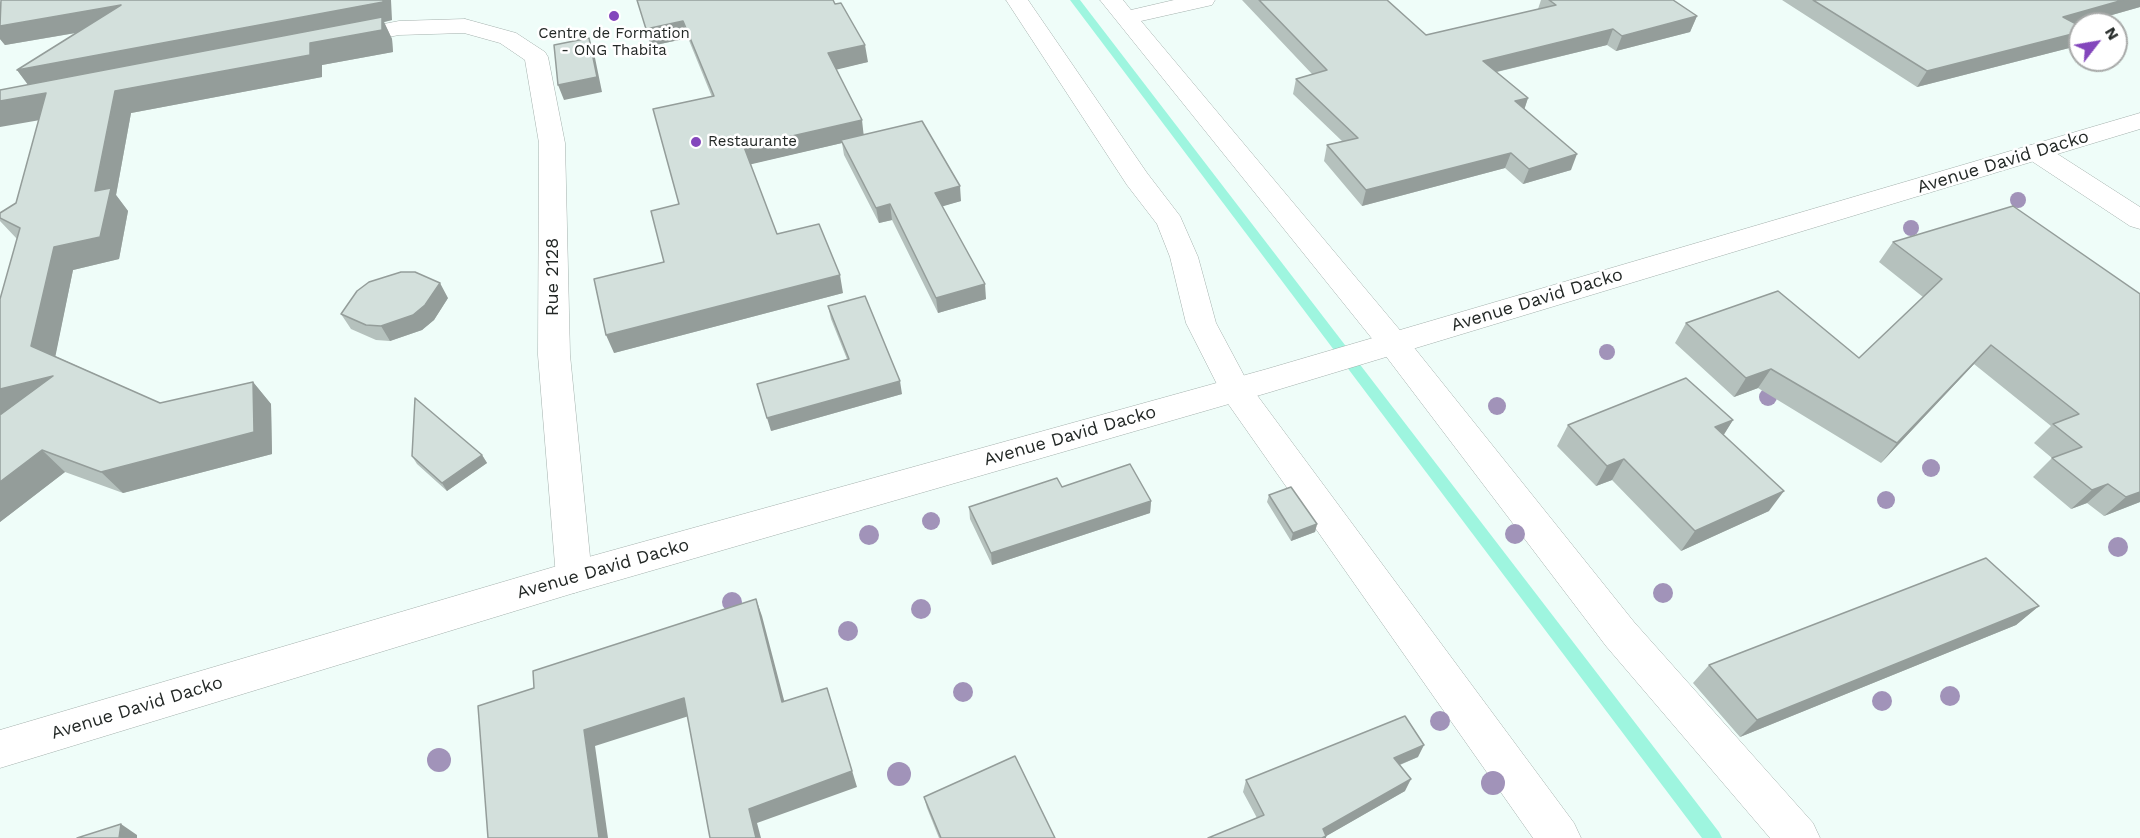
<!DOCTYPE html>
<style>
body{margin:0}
#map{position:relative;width:2140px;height:838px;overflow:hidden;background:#effdf9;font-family:"Work Sans",sans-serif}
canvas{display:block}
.north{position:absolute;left:2068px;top:12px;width:60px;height:60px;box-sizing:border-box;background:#fff;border:2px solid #a7a9a8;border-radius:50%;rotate:59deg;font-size:16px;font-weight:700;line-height:24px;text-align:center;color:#232826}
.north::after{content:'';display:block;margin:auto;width:21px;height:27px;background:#8346bc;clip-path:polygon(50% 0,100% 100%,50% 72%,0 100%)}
</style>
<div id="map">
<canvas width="2140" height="838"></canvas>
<div class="north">N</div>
</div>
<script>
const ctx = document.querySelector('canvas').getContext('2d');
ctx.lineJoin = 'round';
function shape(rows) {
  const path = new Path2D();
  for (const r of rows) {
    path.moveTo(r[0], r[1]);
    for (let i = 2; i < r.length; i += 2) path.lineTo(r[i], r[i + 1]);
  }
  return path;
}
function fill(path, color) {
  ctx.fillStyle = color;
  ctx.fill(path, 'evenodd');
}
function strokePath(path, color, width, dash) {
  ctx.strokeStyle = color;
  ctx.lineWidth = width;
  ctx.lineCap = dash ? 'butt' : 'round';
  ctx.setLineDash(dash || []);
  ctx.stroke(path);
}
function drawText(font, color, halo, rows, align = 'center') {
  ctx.font = font + ' "Work Sans",sans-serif';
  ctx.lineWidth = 5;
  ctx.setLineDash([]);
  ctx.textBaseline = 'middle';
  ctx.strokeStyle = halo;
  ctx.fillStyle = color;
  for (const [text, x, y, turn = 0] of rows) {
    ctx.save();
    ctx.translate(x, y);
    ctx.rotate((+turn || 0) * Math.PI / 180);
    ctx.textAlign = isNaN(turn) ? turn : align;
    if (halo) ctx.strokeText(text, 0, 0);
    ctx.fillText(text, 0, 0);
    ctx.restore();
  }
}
fill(shape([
 [1070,0,1080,0,1719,832,1722,838,1702,838,1070,0]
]), '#9ef5df');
const minor = shape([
 [1006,0,1028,0,1147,173,1180,216,1198,257,1216,323,1248,383,1574,823,1581,838,1533,838,1224,398,1186,323,1170,257,1157,224,1127,185,1006,0],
 [1100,0,1123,0,1131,10,1174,0,1215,0,1212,5,1141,21,1404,335,1634,622,1813,823,1820,838,1770,838,1606,646,1382,351,1100,0],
 [465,19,516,33,545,52,548,57,565,143,570,355,592,577,587,588,574,593,561,588,556,577,538,355,539,143,525,60,500,43,464,33,399,35,346,45,338,43,334,38,338,33,399,21,465,19],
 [2036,144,2045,146,2140,207,2140,229,2130,226,2027,158,2023,152,2027,146,2036,144]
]);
const major = shape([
 [2140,113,2140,129,1267,393,574,593,0,768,0,730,574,561,1267,369,2140,113]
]);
strokePath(minor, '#a4b1ad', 1);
strokePath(major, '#a4b1ad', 1);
fill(minor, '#fff');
fill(major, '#fff');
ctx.fillStyle = '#a193b9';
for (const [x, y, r] of [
 [2018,200,8],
 [1911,228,8],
 [1607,352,8],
 [1768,397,9],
 [1497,406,9],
 [1931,468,9],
 [1886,500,9],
 [931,521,9],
 [1515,534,10],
 [869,535,10],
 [2118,547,10],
 [1663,593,10],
 [732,602,10],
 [921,609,10],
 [848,631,10],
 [963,692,10],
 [1950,696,10],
 [1882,701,10],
 [1440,721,10],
 [439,760,12],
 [899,774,12],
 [1493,783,12]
]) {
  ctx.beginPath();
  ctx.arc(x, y, r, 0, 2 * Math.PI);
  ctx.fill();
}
fill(shape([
 [637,0,868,62,836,69,864,135,961,201,942,206,986,299,938,313,892,220,879,223,844,155,842,143,750,164,777,234,843,293,614,353,664,262,679,204,712,97,688,38,651,46],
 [1242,0,1387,0,1426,35,1538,9,1541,0,1673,0,1697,16,1690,32,1616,51,1607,45,1497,72,1528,98,1524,110,1571,170,1523,184,1505,168,1362,206,1324,161,1327,145,1342,141,1293,94,1296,79,1312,74],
 [1782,0,2140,0,2140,7,2077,25,2080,26,2080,41,2077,46,1917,87],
 [0,2,392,20,384,22,392,39,393,52,322,65,322,77,131,113,116,195,128,211,119,259,73,270,55,356,160,403,253,382,271,404,272,454,123,493,65,472,0,522,0,299,17,239,0,221,0,213,16,203,39,120,28,84,17,70,76,33,5,45,0,39],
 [1893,242,2140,294,2140,502,2104,516,2087,503,2071,509,2033,477,2052,458,2034,443,2051,426,1974,364,1881,463,1758,388,1734,397,1675,343,1686,323,1859,358,1923,297,1879,262],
 [448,298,434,320,422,330,390,341,376,340,351,329,341,314],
 [828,306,902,394,771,431,847,359,831,319],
 [1733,420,1723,435,1769,511,1681,551,1612,480,1596,486,1557,446,1568,425],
 [482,455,487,463,447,491,417,464,412,456],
 [1062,487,1151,501,1150,513,992,565,970,519,969,507],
 [1269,495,1317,524,1315,532,1291,541,1267,502],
 [2039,606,2016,625,1740,737,1693,683,1709,665],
 [1418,757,1400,765,1405,791,1326,836,1326,838,1208,838,1257,818,1243,792,1246,780],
 [924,797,1055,838,939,838,927,808]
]), '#b5c1bd');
fill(shape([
 [383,0,391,0,392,20,384,22,392,39,393,52,322,65,322,77,131,113,116,195,128,211,119,259,73,270,53,368,31,346,54,247,95,191,115,91,31,89,17,70],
 [2123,0,2140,0,2140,7,2052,32,2063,17],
 [121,5,133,23,5,45,0,39,0,26],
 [1697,16,1690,32,1616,51,1622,36],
 [683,21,688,38,651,46,646,29],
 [1613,29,1607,45,1479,76,1483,61],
 [2080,32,2080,41,2077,46,1917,87,1927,71],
 [589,38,594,53,602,92,564,100,558,85],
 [865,45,868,62,831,71,828,53],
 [46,93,63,116,0,127,0,101],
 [1528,98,1523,113,1515,101],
 [862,120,864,138,841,140,842,143,748,165,744,147],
 [1511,153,1505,168,1362,206,1366,190],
 [1577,154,1571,170,1523,184,1529,169],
 [960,186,961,201,937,208,935,193],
 [890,204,892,220,879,223,876,208],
 [840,275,843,293,614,353,606,335],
 [440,283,448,298,434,320,422,330,390,341,381,326],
 [985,284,986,299,938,313,936,298],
 [1991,345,1974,364,1881,463,1897,443],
 [1771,369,1758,388,1734,397,1746,378],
 [53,376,0,417,0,389],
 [900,381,902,394,771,431,767,418],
 [253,382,271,404,272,454,123,493,101,472],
 [1733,420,1720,441,1715,427],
 [42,450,65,472,0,522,0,482],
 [482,455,487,463,447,491,442,483],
 [1624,459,1612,480,1596,486,1607,466],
 [2108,484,2087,503,2071,509,2092,490],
 [1784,491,1769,511,1681,551,1695,531],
 [2140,492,2140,502,2104,516,2126,497],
 [1151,501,1150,513,992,565,991,553],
 [1317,524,1315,532,1291,541,1293,533],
 [756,599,762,616,789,719,782,702],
 [2039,606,2016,625,1740,737,1757,720],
 [827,688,857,787,757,823,761,838,756,838,749,809],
 [684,698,692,715,595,746,608,838,599,838,584,730],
 [1424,745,1418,757,1389,769,1394,758],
 [1411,779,1405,791,1323,838,1326,836,1326,838,1319,838,1323,829],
 [121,824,137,835,137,838,119,838]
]), '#949d9a');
const building = shape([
 [1,0,383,0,383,2,17,70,121,5,0,26,1,0],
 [637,0,833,0,835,4,841,3,865,45,828,53,862,120,744,147,777,234,819,224,840,275,606,335,594,279,664,262,651,211,679,204,653,109,714,96,683,21,646,29,637,0],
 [1259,0,1387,0,1426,35,1556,5,1549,0,1673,0,1697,16,1622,36,1613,29,1483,61,1528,98,1515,101,1577,154,1529,169,1511,153,1366,190,1327,145,1358,138,1296,79,1327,70,1259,0],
 [1813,0,2123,0,2063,17,2080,26,2080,32,1927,71,1813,0],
 [382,17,382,30,310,43,310,55,115,91,95,191,111,188,100,237,54,247,31,346,160,403,253,382,254,432,101,472,42,450,0,482,0,415,53,376,0,389,0,299,20,228,0,218,0,213,16,203,46,93,0,101,0,90,382,17],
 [589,38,597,77,558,85,554,45,589,38],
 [922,121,960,186,935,193,985,284,936,298,890,204,876,208,841,140,922,121],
 [2013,206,2140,294,2140,492,2126,497,2108,484,2092,490,2052,458,2082,447,2053,424,2079,414,1991,345,1897,443,1771,369,1746,378,1686,323,1778,291,1859,358,1942,279,1893,242,2013,206],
 [401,272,415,272,440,283,425,305,413,315,381,326,366,325,341,314,357,291,369,282,401,272],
 [865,296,900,381,767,418,757,384,849,359,828,306,865,296],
 [1686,378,1733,420,1715,427,1784,491,1695,531,1624,459,1607,466,1568,425,1686,378],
 [415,398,482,455,442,483,412,456,415,398],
 [1130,464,1151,501,991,553,969,507,1057,478,1062,487,1130,464],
 [1291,487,1317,524,1293,533,1269,495,1291,487],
 [1986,558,2039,606,1757,720,1709,665,1986,558],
 [756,599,782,702,827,688,852,771,749,809,756,838,710,838,684,698,584,730,599,838,488,838,478,706,534,688,533,671,756,599],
 [1405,716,1424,745,1394,758,1411,779,1323,829,1326,836,1322,838,1208,838,1264,815,1246,780,1405,716],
 [1015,756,1055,838,941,838,924,797,1015,756],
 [121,824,119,838,77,838,121,824]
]);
fill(building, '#d3e0dc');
strokePath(building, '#949d9a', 1.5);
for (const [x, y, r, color] of [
 [614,16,6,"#8346bc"],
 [696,142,6,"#8346bc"]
]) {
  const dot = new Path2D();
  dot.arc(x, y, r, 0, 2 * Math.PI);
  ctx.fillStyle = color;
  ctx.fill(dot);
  strokePath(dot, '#fff', 2);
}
drawText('15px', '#232826', '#fff', [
 ["Centre de Formation",614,34],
 ["- ONG Thabita",614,51],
 ["Restaurante",708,142,"left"]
]);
drawText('18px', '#232826', '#fff', [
 ["Avenue David Dacko",2003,162,-17],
 ["Rue 2128",553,277,-90],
 ["Avenue David Dacko",1537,300,-17],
 ["Avenue David Dacko",1070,436,-16],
 ["Avenue David Dacko",603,569,-16],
 ["Avenue David Dacko",137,708,-17]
]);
</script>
